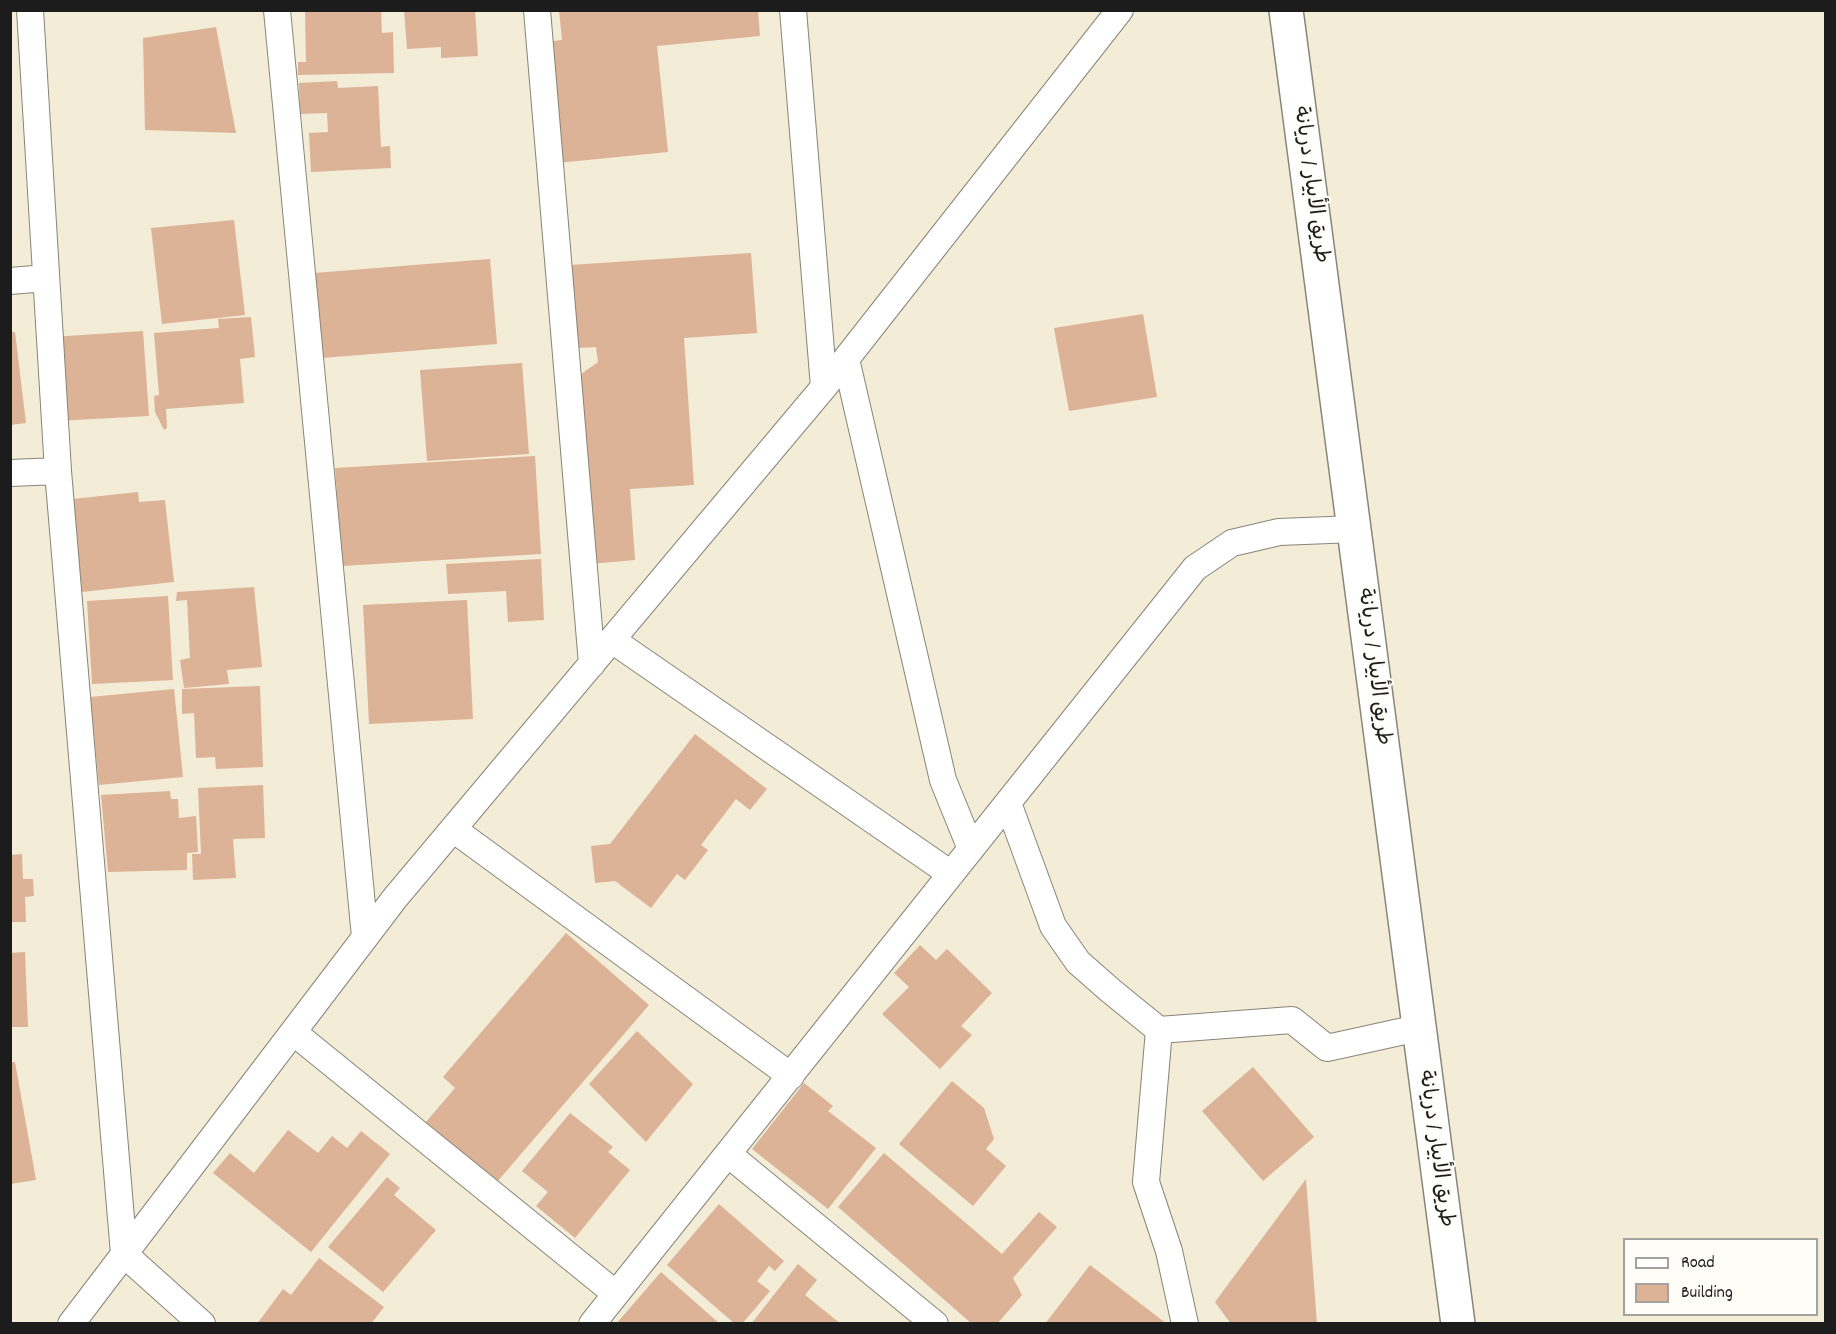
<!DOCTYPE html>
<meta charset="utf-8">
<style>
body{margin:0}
#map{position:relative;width:1836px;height:1334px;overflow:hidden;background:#f3ecd6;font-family:Dekko,sans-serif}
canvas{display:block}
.frame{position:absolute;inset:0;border:12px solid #1c1c1c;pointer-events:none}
.legend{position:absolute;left:1623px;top:1238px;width:195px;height:78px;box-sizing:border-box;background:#fdfcf7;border:2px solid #a3a29f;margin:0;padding:8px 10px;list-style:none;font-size:18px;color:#1c1c1c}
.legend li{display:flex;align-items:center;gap:12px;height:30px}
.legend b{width:30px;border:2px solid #a3a29f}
</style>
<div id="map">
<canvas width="1836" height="1334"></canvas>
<div class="frame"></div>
<ul class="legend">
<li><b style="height:8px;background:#fff"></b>Road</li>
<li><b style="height:16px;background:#dcb397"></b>Building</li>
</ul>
</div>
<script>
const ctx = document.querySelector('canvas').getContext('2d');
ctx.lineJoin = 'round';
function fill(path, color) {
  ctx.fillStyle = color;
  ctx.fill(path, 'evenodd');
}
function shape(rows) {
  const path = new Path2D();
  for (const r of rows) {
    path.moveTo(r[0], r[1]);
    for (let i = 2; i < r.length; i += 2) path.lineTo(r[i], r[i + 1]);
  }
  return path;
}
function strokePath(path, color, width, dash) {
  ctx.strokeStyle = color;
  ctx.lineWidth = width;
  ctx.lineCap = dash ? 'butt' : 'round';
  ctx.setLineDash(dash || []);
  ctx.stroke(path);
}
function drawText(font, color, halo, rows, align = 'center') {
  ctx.font = font + ' Dekko,"Playpen Sans Arabic",sans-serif';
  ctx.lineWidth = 4.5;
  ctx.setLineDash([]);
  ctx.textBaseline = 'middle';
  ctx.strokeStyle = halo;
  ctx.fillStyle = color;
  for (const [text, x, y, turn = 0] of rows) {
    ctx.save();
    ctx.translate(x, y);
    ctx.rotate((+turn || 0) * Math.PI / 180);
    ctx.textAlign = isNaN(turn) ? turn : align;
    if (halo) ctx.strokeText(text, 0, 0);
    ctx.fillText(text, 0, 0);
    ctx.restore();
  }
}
fill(shape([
 [305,10,381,10,382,33,393,32,394,73,298,75,298,62,306,62],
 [404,10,475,10,478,56,441,58,441,47,407,49],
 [559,10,758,10,760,36,657,46,668,152,557,163,545,42,562,40],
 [216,27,236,133,145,130,143,38],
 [337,81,338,88,378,86,381,147,390,146,391,168,311,172,309,133,328,132,327,113,300,114,299,83],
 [234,220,245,315,162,324,151,228],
 [751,253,757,333,684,338,694,485,630,489,635,560,590,564,577,377,598,362,596,347,577,348,570,265],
 [490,259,497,344,322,358,314,273],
 [1143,314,1157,397,1069,411,1054,328],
 [251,317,255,357,240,359,244,403,166,409,167,428,164,430,155,412,154,396,159,395,154,333,219,328,218,319],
 [143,331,149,416,57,421,52,337],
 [10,332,15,332,26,423,10,425],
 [522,363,529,454,427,461,420,370],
 [535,456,541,554,342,566,335,468],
 [138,492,139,502,165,500,174,582,82,592,73,499],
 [541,559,544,620,508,622,506,591,448,594,446,564],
 [254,587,262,667,227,670,229,684,184,688,180,660,190,658,187,600,176,601,177,592],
 [168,596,173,680,92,684,87,601],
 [467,600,473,719,369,724,363,605],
 [260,686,263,767,216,769,215,757,196,758,194,713,182,714,182,689],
 [174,689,183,777,99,785,90,697],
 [695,734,767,789,750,810,736,799,701,845,708,850,685,880,677,874,651,908,615,881,595,883,591,846,610,844],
 [263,785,265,838,233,839,236,878,193,880,192,854,201,854,198,788],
 [170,791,171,799,178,799,179,818,196,816,198,852,187,853,187,870,108,872,101,795],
 [22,854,23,879,33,879,34,896,25,897,26,922,10,922,10,855],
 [566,933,649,1005,497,1182,426,1122,455,1088,443,1077],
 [920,945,936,960,947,949,992,993,961,1026,972,1035,940,1069,882,1014,909,987,894,973],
 [25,952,28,1027,10,1027,10,953],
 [637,1031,693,1084,646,1142,589,1084],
 [10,1062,15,1062,36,1180,10,1184],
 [1253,1067,1314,1137,1263,1181,1202,1111],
 [952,1081,984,1108,994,1139,986,1149,1006,1166,973,1206,899,1144],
 [804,1083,833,1106,828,1111,876,1148,828,1209,752,1149],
 [570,1113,613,1147,608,1152,630,1170,575,1238,536,1206,548,1192,522,1171],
 [288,1130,318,1153,332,1136,347,1148,361,1131,390,1154,311,1252,213,1173,230,1153,254,1173],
 [884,1153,1002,1254,1039,1212,1057,1227,1013,1278,1022,1295,997,1324,972,1324,838,1207],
 [387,1177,400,1188,394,1195,436,1230,383,1292,328,1247],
 [1306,1179,1317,1324,1231,1324,1215,1302],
 [719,1204,784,1261,775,1271,769,1266,757,1281,770,1291,742,1324,735,1324,667,1265],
 [319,1258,384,1307,371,1324,257,1324,283,1289,291,1295],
 [798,1264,817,1280,805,1295,841,1324,751,1324],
 [1090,1265,1167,1324,1045,1324],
 [661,1272,720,1324,616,1324]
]), '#dcb397');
const street = shape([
 [30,10,58,471,124,1254,202,1324],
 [277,10,365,937],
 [537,10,592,664],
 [793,10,824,387],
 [10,281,46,278],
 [846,359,943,780,971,849],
 [10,473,58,471],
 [612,640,951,874],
 [1008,803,1053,926,1078,962,1111,991,1159,1030],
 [453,829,791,1076],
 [293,1032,616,1294],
 [728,1154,935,1324],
 [71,1324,395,898,824,387,1120,10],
 [592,1324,1195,568,1232,543,1279,532,1355,529],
 [1185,1324,1169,1251,1146,1182,1159,1030,1292,1020,1327,1048,1418,1028]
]);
const primary = shape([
 [1286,10,1458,1324]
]);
strokePath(street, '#888479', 28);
strokePath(primary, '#888479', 36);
strokePath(street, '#fff', 26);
strokePath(primary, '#fff', 33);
drawText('21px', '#1c1c1c', '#fdfcf7', [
 ["طريق الأبيار / دريانة",1309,185,82],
 ["طريق الأبيار / دريانة",1372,667,83],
 ["طريق الأبيار / دريانة",1434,1149,82]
]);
</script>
